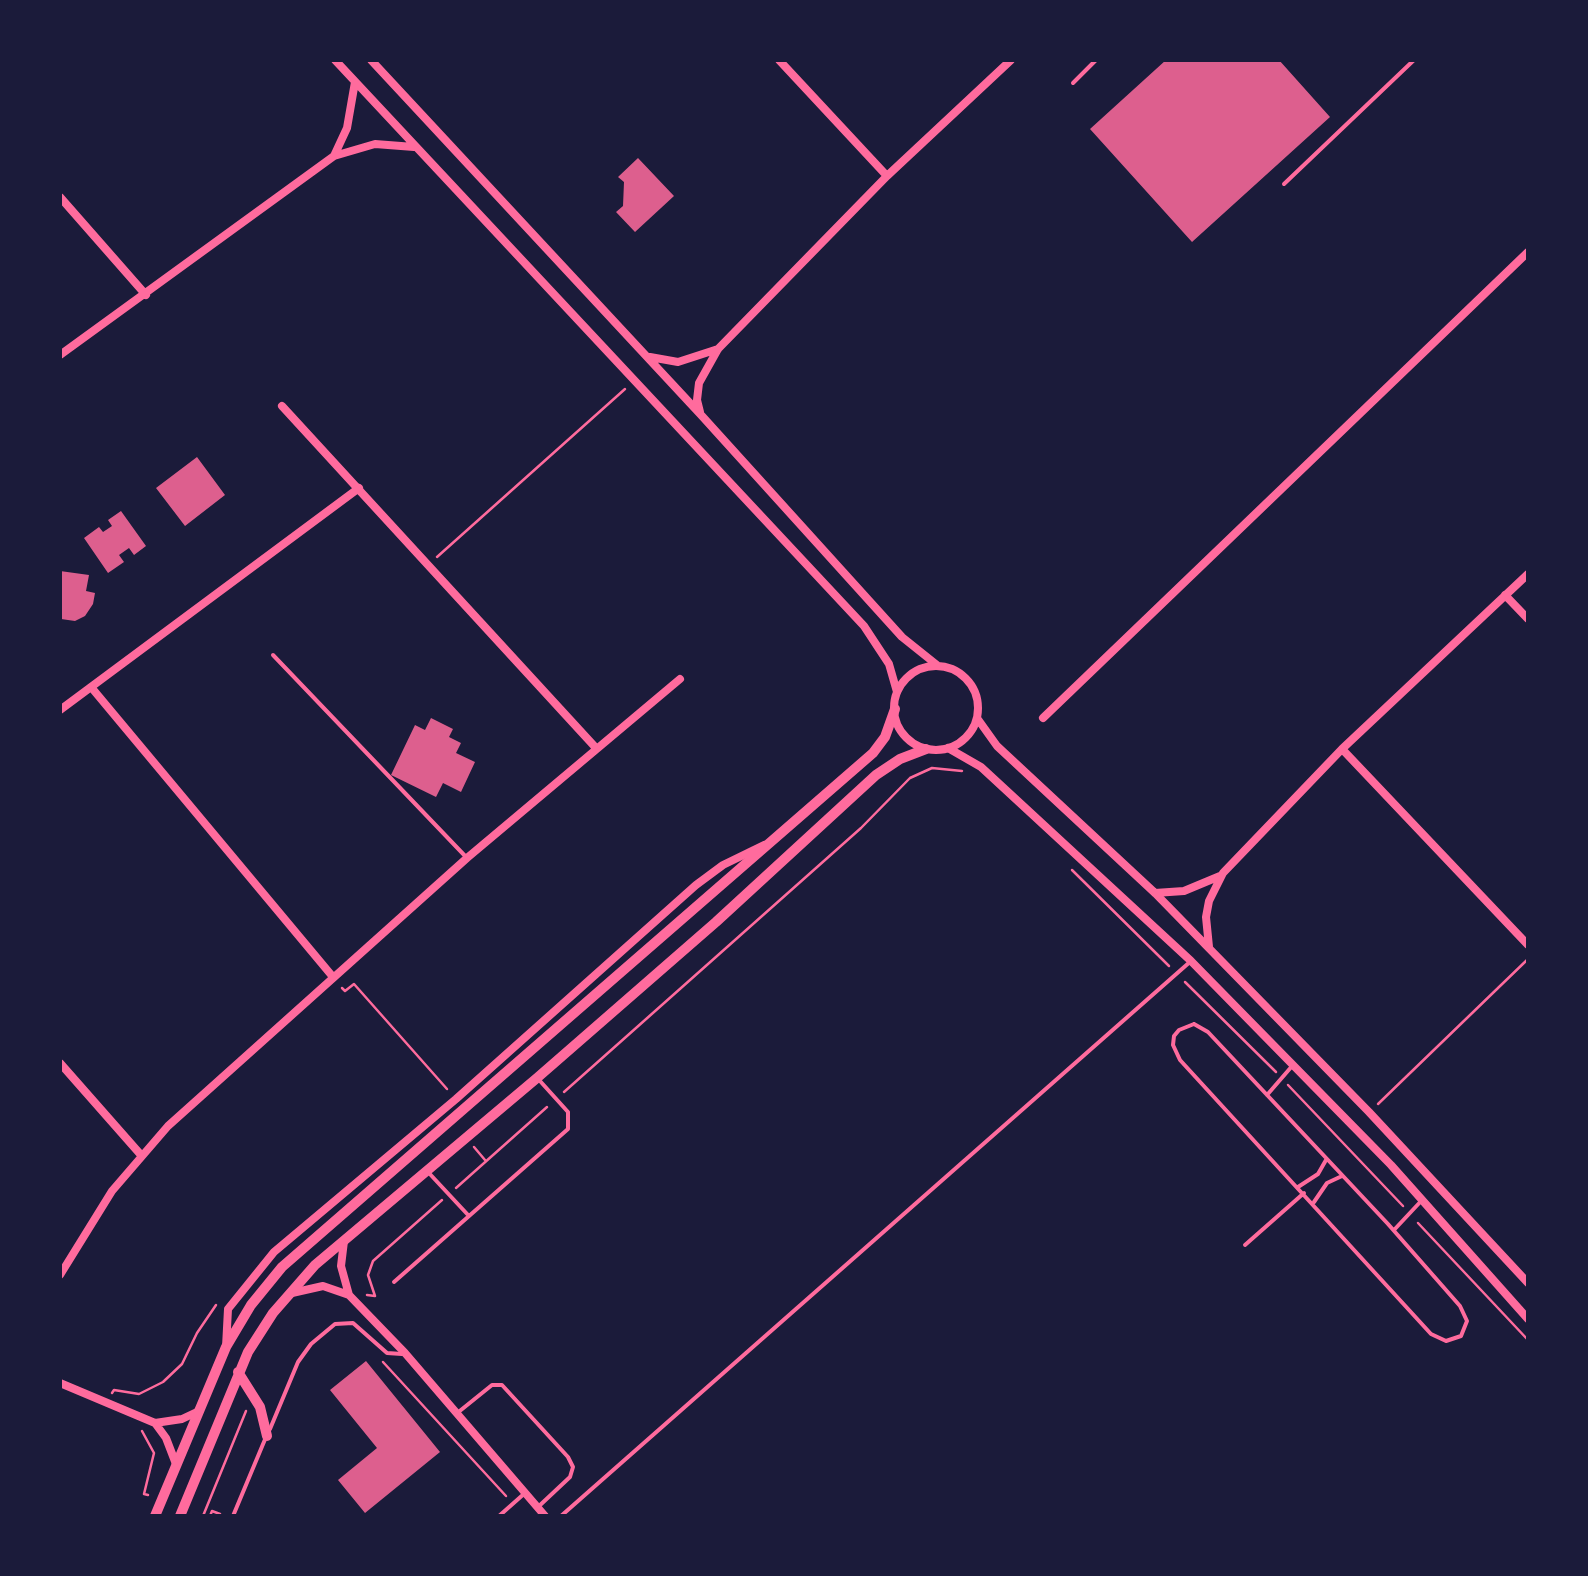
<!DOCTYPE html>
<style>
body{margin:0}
#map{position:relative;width:1588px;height:1576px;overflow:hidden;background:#1b1b3a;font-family:Cabin,sans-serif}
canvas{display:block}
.frame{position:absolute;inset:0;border:62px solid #1b1b3a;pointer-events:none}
</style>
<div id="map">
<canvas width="1588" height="1576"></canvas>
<div class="frame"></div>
</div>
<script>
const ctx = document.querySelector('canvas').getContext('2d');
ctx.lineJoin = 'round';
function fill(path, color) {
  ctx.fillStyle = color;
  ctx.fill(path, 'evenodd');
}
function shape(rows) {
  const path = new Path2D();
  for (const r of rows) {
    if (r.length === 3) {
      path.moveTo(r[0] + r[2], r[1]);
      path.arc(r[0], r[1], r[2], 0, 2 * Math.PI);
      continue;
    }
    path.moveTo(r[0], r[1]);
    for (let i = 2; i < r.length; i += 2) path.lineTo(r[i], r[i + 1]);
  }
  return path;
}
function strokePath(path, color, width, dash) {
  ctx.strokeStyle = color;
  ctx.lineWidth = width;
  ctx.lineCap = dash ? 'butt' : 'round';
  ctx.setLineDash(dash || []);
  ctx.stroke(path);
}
fill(shape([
 [1166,60,1279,60,1330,117,1192,242,1090,129],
 [638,158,674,196,635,232,616,212,623,206,624,182,618,177],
 [197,457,225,495,185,526,156,488],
 [121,511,146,546,134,555,129,548,119,555,124,562,108,573,84,538,99,527,103,532,112,526,108,520],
 [60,571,89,575,86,591,95,593,93,604,85,616,75,621,61,619],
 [431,718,453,729,449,737,461,743,456,753,475,762,461,792,443,783,436,797,391,775,415,725,425,730],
 [366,1361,440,1452,365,1513,338,1480,377,1448,330,1390]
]), '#dd5f8e');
strokePath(shape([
 [437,557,625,389],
 [1072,870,1169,966],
 [1185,982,1276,1072],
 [342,988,345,991,354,984,447,1089],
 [1288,1085,1403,1206],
 [564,1092,861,828,910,778,932,768,962,771],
 [1378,1104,1528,959],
 [474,1147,485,1160],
 [456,1188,547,1107],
 [1418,1223,1528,1340],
 [367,1295,375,1296,368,1275,373,1261,442,1200],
 [383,1362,506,1496],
 [112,1393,114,1390,139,1394,163,1382,182,1364,197,1333,216,1305],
 [142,1431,154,1453,144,1494,148,1495],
 [203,1516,246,1411],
 [210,1516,212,1511,220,1514]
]), '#ff6b9d', 2.5);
strokePath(shape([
 [1073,83,1096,60],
 [1284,184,1414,60],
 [273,655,467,858],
 [1194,1024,1208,1032,1388,1224,1460,1306,1467,1321,1461,1336,1446,1341,1431,1334,1180,1060,1173,1045,1174,1036,1179,1030,1194,1024],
 [1267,1095,1293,1065],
 [428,1172,469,1216],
 [1298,1187,1318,1174,1326,1160],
 [1314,1202,1327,1183,1342,1176],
 [1394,1230,1423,1199],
 [1245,1245,1304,1193],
 [394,1282,568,1129,568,1112,540,1081],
 [456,1414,492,1385,502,1385,568,1457,573,1467,570,1477,538,1507],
 [270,1429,298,1362,311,1344,335,1324,353,1323,387,1353,402,1354],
 [233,1516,266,1437],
 [499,1516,525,1493],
 [561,1516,1191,961]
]), '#ff6b9d', 4);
strokePath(shape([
 [335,60,864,626,889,664,897,692],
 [371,60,702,416,902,637,937,665],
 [779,60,887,176],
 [334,156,347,128,355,82],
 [60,197,146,295],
 [60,355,334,156,375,144,414,147],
 [650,357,678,362,718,349],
 [282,406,596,748],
 [700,412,697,400,699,383,718,349,887,176,1011,60],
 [1505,595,1528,619],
 [936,708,42],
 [91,687,333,977],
 [60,710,359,488],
 [977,718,997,746,1155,893,1369,1112,1528,1283],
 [1043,718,1528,252],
 [948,748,981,767,1191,961,1391,1165,1528,1319],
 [1342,749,1528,945],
 [1155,893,1184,891,1220,876],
 [1209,947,1206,917,1209,901,1223,873,1342,749,1528,574],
 [60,1063,141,1155],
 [344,1241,341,1266,349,1295],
 [60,1275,112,1191,168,1126,467,858,680,679],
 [292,1293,323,1286,349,1295,405,1353,545,1516],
 [226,1347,228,1309,274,1252,456,1099,696,885,723,865,764,845],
 [60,1383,155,1423,182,1419,199,1411],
 [155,1423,166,1438,176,1464]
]), '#ff6b9d', 8);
strokePath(shape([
 [238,1372,260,1407,267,1436],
 [155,1516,226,1347,251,1305,282,1267,873,753,885,737,895,709],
 [180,1516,248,1352,273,1313,315,1265,537,1078,716,922,876,775,900,759,926,749]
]), '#ff6b9d', 10);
</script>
